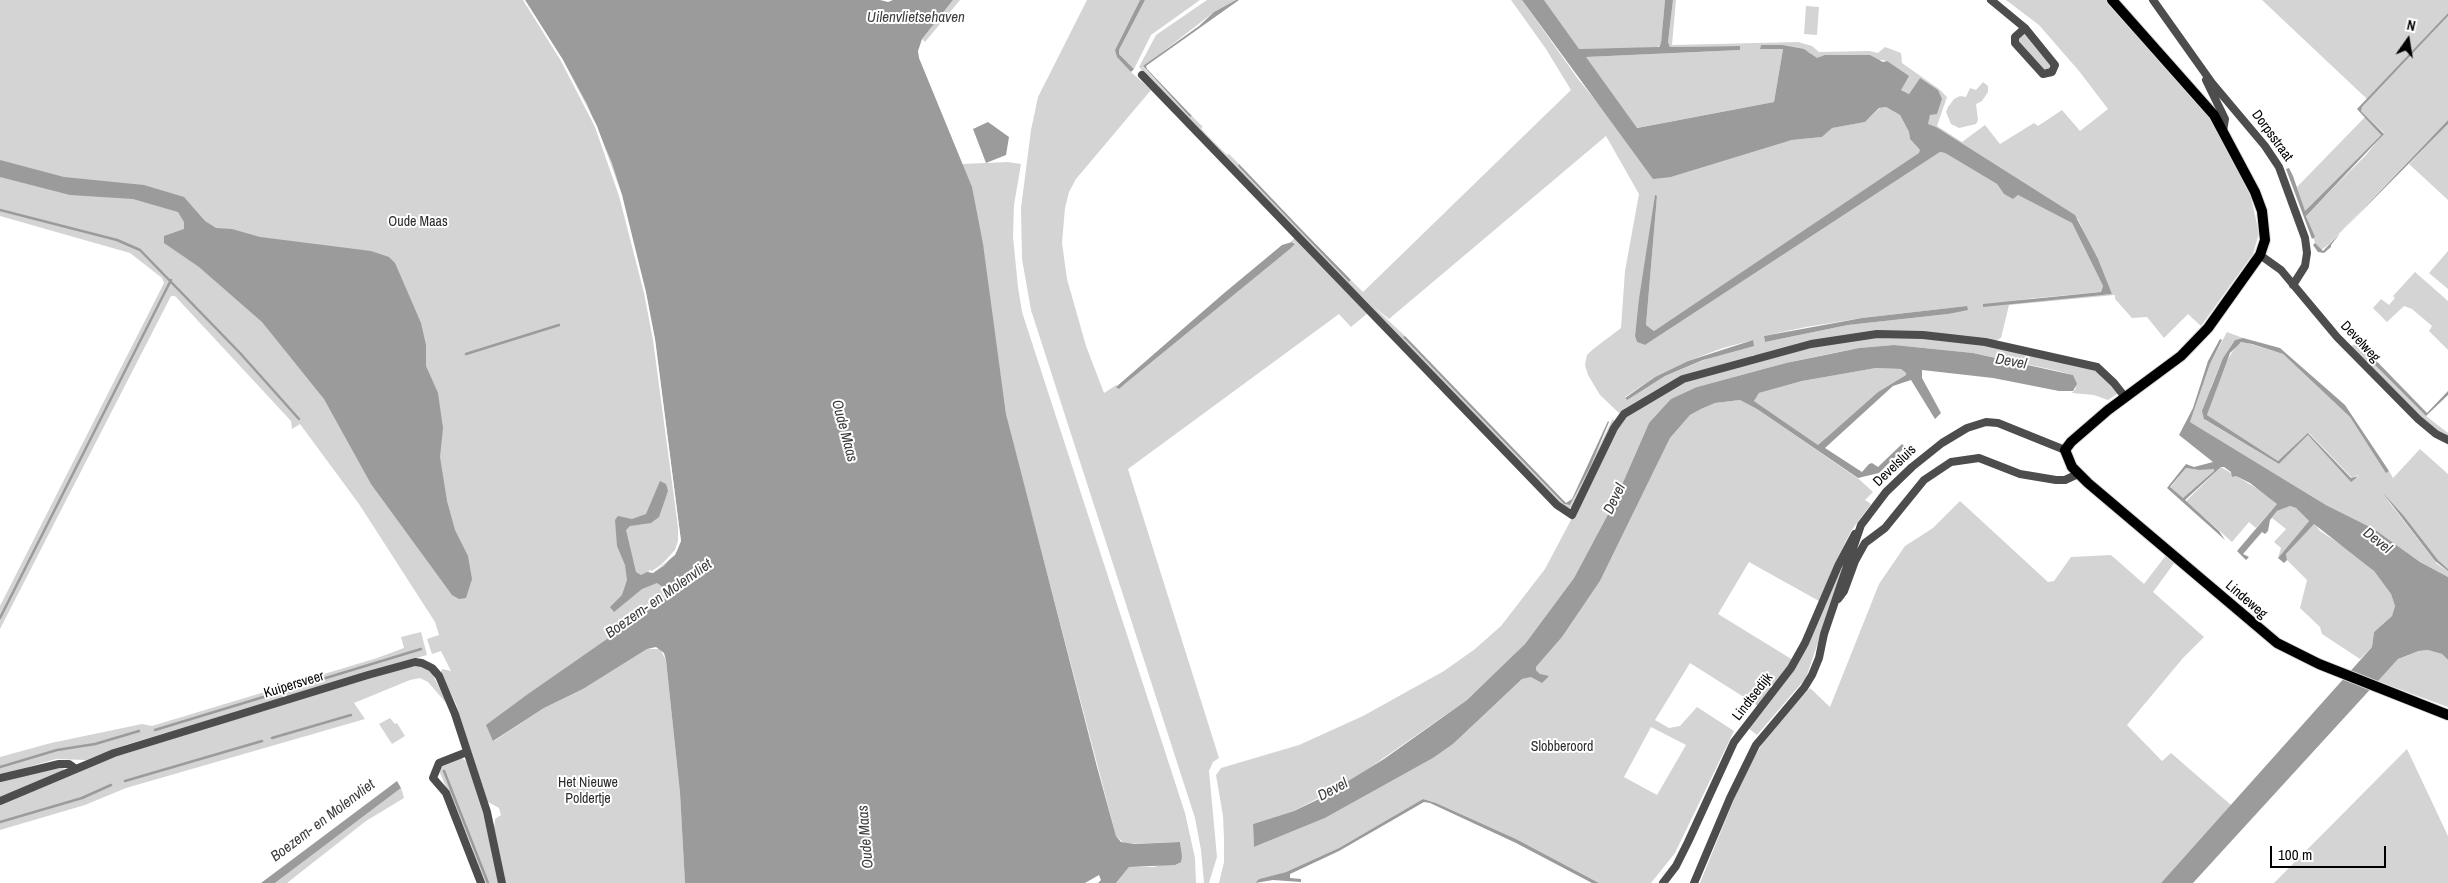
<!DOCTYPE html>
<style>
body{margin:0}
#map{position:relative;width:2448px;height:883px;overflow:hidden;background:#fff;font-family:"Archivo Narrow",sans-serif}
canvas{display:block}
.north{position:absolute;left:2383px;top:15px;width:50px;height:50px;-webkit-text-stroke:4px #fff;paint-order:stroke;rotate:13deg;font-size:14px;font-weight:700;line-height:20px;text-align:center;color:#000}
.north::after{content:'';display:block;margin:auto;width:18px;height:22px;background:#000;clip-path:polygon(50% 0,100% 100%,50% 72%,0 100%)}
.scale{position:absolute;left:2270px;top:846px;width:116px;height:22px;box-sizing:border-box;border:2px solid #000;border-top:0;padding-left:6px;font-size:15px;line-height:18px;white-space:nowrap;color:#000;-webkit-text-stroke:4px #fff;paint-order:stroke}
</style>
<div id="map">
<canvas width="2448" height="883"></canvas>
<div class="north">N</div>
<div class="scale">100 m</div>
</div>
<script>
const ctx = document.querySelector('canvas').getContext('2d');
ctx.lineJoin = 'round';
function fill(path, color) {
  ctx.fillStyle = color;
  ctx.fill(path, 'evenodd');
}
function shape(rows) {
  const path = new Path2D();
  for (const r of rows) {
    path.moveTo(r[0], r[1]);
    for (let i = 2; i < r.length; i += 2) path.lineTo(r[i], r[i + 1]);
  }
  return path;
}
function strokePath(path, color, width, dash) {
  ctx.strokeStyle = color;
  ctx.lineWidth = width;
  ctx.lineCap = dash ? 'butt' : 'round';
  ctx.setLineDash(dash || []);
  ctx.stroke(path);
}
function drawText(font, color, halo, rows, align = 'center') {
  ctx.font = font + ' "Archivo Narrow",sans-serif';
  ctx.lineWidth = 4;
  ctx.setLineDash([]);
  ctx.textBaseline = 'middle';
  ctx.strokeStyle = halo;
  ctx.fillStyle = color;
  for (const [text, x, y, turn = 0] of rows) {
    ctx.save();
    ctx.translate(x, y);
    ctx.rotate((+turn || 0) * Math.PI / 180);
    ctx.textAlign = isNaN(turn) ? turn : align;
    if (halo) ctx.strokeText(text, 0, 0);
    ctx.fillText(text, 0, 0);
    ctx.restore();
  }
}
fill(shape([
 [0,0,549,0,597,81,696,503,664,600,487,726,494,741,544,708,583,689,647,649,660,649,666,660,680,793,685,883,506,883,494,828,495,819,501,815,499,808,486,801,456,704,441,673,442,669,451,671,441,651,432,654,427,639,439,635,435,622,359,504,300,424,292,429,291,421,175,296,171,296,0,629,0,606,164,283,162,278,130,253,0,216],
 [953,0,960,0,925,42,922,39],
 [1087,0,1140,0,1115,50,1131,72,1151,90,1076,179,1069,192,1065,208,1062,243,1067,279,1086,346,1104,393,1118,384,1116,385,1119,389,1126,383,1290,249,1295,244,1294,242,1291,242,1296,236,1369,312,1351,327,1339,314,1128,469,1219,758,1213,762,1209,771,1217,857,1209,883,1204,883,1201,850,1195,818,1031,310,1022,259,1021,208,1031,130,1038,97],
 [1145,0,1200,0,1151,35,1134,69,1119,54,1119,50],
 [1207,0,1236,0,1214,12,1143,67,1190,117,1192,116,1203,127,1201,128,1204,132,1227,155,1229,154,1239,164,1238,166,1349,282,1351,280,1363,292,1571,90,1546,49,1511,0,1522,0,1578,79,1600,106,1671,177,1792,140,1822,137,1831,128,1865,122,1880,108,1886,107,1900,115,1909,132,1910,139,1920,150,1920,153,1654,331,1646,325,1657,196,1655,196,1635,335,1637,342,1645,345,1940,152,1945,153,1997,184,2004,194,2013,198,2018,195,2072,223,2103,286,2101,292,2016,300,2112,294,2078,219,1927,124,1930,114,1937,113,1942,99,1920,78,1909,94,1901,90,1887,61,1874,59,1816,58,1809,52,1761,45,1760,49,1783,49,1774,102,1636,128,1585,57,1740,50,1739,46,1670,47,1668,42,1673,0,1676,0,1672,45,1798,42,1812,46,1819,52,1869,51,1878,53,1885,47,1901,53,1902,63,1939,89,1947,97,1937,126,1962,142,1985,125,2000,144,2034,123,2038,126,2062,110,2080,131,2108,109,2079,71,2039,25,2006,0,2107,0,2207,113,2217,129,2249,189,2259,233,2253,254,2201,326,2188,314,2164,338,2147,317,2132,318,2115,299,2115,295,2009,305,2001,338,1993,342,1901,331,1758,357,1753,355,1748,360,1696,373,1619,413,1600,395,1588,375,1585,365,1587,355,1592,350,1621,328,1625,271,1639,194,1606,136,1389,319,1373,306,1405,336,1404,337,1564,504,1570,505,1573,500,1613,418,1614,422,1573,506,1569,509,1562,507,1139,67,1156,35],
 [1967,306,1948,314,1848,325,1765,342,1764,336,1806,327,1862,318],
 [1753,340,1665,376,1626,400,1625,397,1655,377,1688,361,1723,348],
 [1544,0,1665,0,1661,44,1656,48,1578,49],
 [2262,0,2448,0,2448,13,2367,99],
 [1806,6,1819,7,1817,35,1804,34],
 [2448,16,2448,120,2329,244,2320,251,2315,243,2306,215,2366,155,2384,133,2361,111,2362,107],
 [2026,33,2052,64,2050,69,2043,70,2018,41,2021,34],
 [1983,82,1988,86,1988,92,1982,101,1976,104,1978,120,1976,124,1959,128,1951,124,1946,112,1948,107,1954,99,1960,96,1966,97,1970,88,1976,90],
 [2365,117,2381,135,2304,212,2297,187],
 [2448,124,2448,200,2409,164],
 [1008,162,1021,164,1014,205,1013,237,1018,287,1022,312,1185,813,1195,858,1196,883,1116,883,1129,867,1154,867,1182,856,1180,842,1125,844,1116,836,1016,455,1006,414,992,314,962,164],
 [2448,251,2448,289,2429,273],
 [2415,272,2448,301,2448,350,2429,331,2432,326,2412,309,2404,306,2387,322,2373,308,2381,299,2389,305,2395,298,2393,296],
 [2227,332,2243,338,2235,340,2223,358,2211,387,2205,420,2279,464,2308,435,2351,481,2359,477,2358,475,2352,478,2309,433,2278,461,2207,415,2226,362,2238,343,2244,342,2283,354,2350,417,2386,472,2389,471,2393,478,2420,449,2448,474,2448,569,2438,560,2404,516,2386,498,2437,564,2448,571,2448,577,2420,562,2374,529,2326,505,2190,422,2210,364],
 [1900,335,1966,340,2095,368,2117,391,2117,394,2108,400,2094,395,2072,393,2076,388,2073,375,2054,370,1973,353,1894,345,1859,348,1828,354,1786,363,1697,387,1649,423,1614,503,1574,578,1525,644,1505,664,1467,700,1352,780,1294,811,1253,824,1254,847,1325,818,1433,758,1453,744,1522,679,1540,674,1536,670,1536,667,1562,637,1600,581,1670,438,1690,415,1701,409,1715,403,1740,400,1757,409,1860,480,1873,492,1865,500,1871,504,1851,531,1835,563,1819,601,1749,562,1718,614,1793,660,1758,706,1690,663,1655,720,1669,728,1680,726,1697,707,1734,731,1675,853,1651,883,1599,883,1516,839,1436,803,1423,799,1339,848,1286,872,1259,879,1255,883,1219,883,1224,862,1224,839,1223,816,1216,775,1221,768,1299,745,1363,716,1444,671,1475,649,1501,626,1545,569,1581,501,1619,422,1681,382,1816,343],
 [1651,727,1686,745,1657,795,1624,777],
 [2354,344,2426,416,2448,433,2448,438,2436,432,2351,347],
 [1876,368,1901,369,1906,373,1906,375,1878,392,1818,445,1754,401,1759,393,1802,381],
 [2221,467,2271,497,2277,504,2256,528,2249,522,2232,542,2186,501],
 [2186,468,2199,470,2214,468,2214,471,2183,498,2170,488],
 [1960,501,2048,582,2054,581,2071,557,2111,555,2144,584,2167,554,2175,562,2153,592,2204,637,2183,658,2127,725,2162,761,2171,753,2231,805,2161,883,1700,883,1743,777,1766,737,1810,688,1830,707,1879,584,1905,546,1933,528],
 [2290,506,2296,508,2309,521,2278,558,2281,548,2274,542,2286,529,2272,518,2277,511],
 [2314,523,2320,531,2358,556,2374,571,2391,594,2395,606,2392,616,2374,632,2372,647,2360,659,2322,634,2320,627,2300,608,2307,580,2287,560,2286,554],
 [1854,536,1806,678,1757,735,1748,728,1794,668],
 [421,632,427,655,125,745,86,760,56,759,0,775,0,757,51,743,142,724,152,726,377,658,404,648,401,637],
 [2428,650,2442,654,2448,660,2448,707,2377,681,2398,659,2420,651],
 [421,666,432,673,447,704,428,682,420,678,410,680,354,703,365,719,126,788,85,805,0,830,0,805,108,758,408,667],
 [390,718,395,724,397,723,405,736,392,744,379,724],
 [2407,749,2448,836,2448,883,2274,883],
 [460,757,466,761,468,766,484,817,499,883,483,883,471,845,439,771,438,767],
 [64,767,63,771,0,797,0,781],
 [401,788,404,798,366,821,287,883,275,883]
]), '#d4d4d4');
fill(shape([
 [525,0,880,0,888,2,893,0,953,0,922,39,918,51,919,58,972,187,983,244,1006,414,1097,767,1116,836,1121,842,1134,844,1180,842,1182,856,1181,862,1175,865,1129,867,1116,883,1098,883,1101,880,1099,875,1085,883,685,883,680,793,666,660,664,653,656,647,647,649,583,689,544,708,493,741,486,725,528,694,666,598,667,590,657,583,642,589,614,612,610,607,622,595,627,580,625,565,617,546,615,520,618,516,632,519,646,514,660,481,666,484,668,491,659,517,651,523,630,526,626,530,636,572,641,575,647,572,653,573,664,566,677,551,681,541,655,339,622,195,612,163,587,104,563,60],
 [1140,0,1145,0,1119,50,1119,54,1134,69,1131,72,1117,57,1115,50],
 [1236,0,1239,0,1146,66,1147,69,1192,116,1190,117,1143,66,1199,26,1214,12],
 [1522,0,1544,0,1579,49,1659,47,1661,43,1665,0,1673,0,1668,42,1670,47,1740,46,1740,50,1586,57,1637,128,1774,102,1783,49,1760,49,1761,45,1782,45,1804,49,1817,58,1825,55,1870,55,1883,62,1887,61,1909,76,1901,90,1909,94,1920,78,1938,90,1942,99,1937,114,1930,115,1928,124,1936,127,2075,215,2098,259,2112,294,1983,307,1983,304,2101,292,2103,286,2072,223,2018,195,2013,199,2004,194,1997,184,1945,153,1940,152,1645,345,1637,342,1635,336,1639,299,1655,195,1657,196,1646,325,1654,331,1919,153,1920,150,1910,139,1909,132,1900,115,1886,107,1879,108,1865,122,1832,128,1822,137,1792,140,1671,177,1653,179],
 [2448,13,2448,16,2362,107,2361,111,2384,134,2306,216,2315,237,2312,239,2286,169,2289,168,2293,176,2305,211,2381,135,2357,109],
 [2448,120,2448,124,2341,232,2331,245,2331,247,2324,253,2318,252,2313,245,2315,243,2323,251],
 [988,122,1009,137,1006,155,986,163,973,129],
 [0,160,64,177,144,185,184,197,205,221,216,228,232,229,260,237,371,251,389,257,395,263,421,323,426,345,426,366,438,393,443,428,440,457,447,501,455,530,468,556,472,579,466,598,459,599,452,595,371,484,324,399,262,322,199,267,164,243,164,236,184,229,184,222,178,212,133,199,70,195,0,177],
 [1239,164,1300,228,1351,280,1349,282,1238,166],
 [1292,242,1295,244,1290,249,1126,383,1119,389,1116,387,1223,294,1282,245],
 [1967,306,1968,310,1948,314,1848,325,1765,342,1764,336,1862,318],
 [1405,336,1566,503,1572,499,1608,421,1609,422,1590,467,1570,505,1564,504,1403,337],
 [2243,338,2280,348,2345,405,2389,471,2386,473,2350,417,2283,354,2252,344,2241,342,2230,353,2207,415,2278,461,2308,433,2351,478,2359,476,2351,482,2308,435,2279,464,2204,419,2202,411,2223,358,2235,340],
 [2220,339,2222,340,2210,364,2190,422,2326,505,2374,529,2420,562,2448,577,2448,660,2442,654,2428,650,2419,651,2398,659,2193,883,2161,883,2372,647,2374,632,2392,616,2395,606,2391,594,2374,571,2314,524,2286,554,2287,560,2284,563,2278,558,2309,521,2296,508,2290,506,2277,511,2270,520,2268,531,2265,534,2262,532,2243,554,2249,557,2246,560,2237,551,2277,504,2250,483,2236,476,2232,477,2231,472,2224,467,2221,467,2185,500,2219,531,2225,540,2167,488,2186,464,2194,467,2213,462,2179,435,2193,408,2208,361],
 [2186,468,2199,470,2214,469,2214,471,2183,498,2170,487],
 [1753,340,1754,346,1703,360,1665,376,1627,400,1625,398,1655,377,1688,361],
 [2359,343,2427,413,2448,391,2448,395,2426,416,2356,346],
 [1894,345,1973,353,2073,375,2077,384,2073,391,2059,391,1993,378,1922,370,1922,378,1941,413,1935,419,1911,380,1893,386,1825,448,1862,472,1869,464,1872,463,1878,467,1902,444,1905,447,1879,473,1858,478,1757,409,1740,400,1715,403,1701,409,1690,415,1670,438,1600,581,1562,637,1536,667,1536,670,1540,674,1549,676,1542,683,1531,677,1522,679,1453,744,1433,758,1325,818,1254,847,1253,824,1294,811,1319,799,1384,759,1467,700,1525,644,1574,578,1614,503,1649,423,1671,399,1697,387,1786,363,1859,348],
 [1876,368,1901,369,1906,373,1906,375,1878,392,1818,445,1754,401,1759,393,1802,381],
 [2383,493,2404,516,2438,560,2448,569,2448,571,2435,561],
 [397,781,401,788,275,883,261,883],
 [1423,799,1436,803,1516,839,1599,883,1592,883,1516,843,1430,803,1424,802,1339,851,1290,874,1290,878,1301,879,1301,882,1273,880,1255,883,1259,879,1286,872,1339,848]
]), '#9b9b9b');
fill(shape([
 [523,0,525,0,563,60,597,126,622,195,646,292,655,339,681,541,675,555,653,573,649,572,649,570,652,571,662,564,675,550,678,541,678,527,653,340,644,293,619,196,595,127,561,61]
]), '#fff');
strokePath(shape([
 [0,210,117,240,140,250,240,353,299,419],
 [466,354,559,325],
 [0,618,171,280],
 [155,730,421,649],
 [272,738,351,715],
 [0,767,57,750,95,744,139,731],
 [444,771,488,883],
 [125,781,262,741],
 [0,822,82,798,111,785]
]), '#9b9b9b', 2.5);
const major = shape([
 [2112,0,2214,115,2255,192,2262,211,2265,240,2260,255,2208,328,2181,356,2108,410,2071,442,2065,450,2072,467,2088,483,2277,643,2319,664,2448,715]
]);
strokePath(major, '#dbdbdb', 12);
strokePath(shape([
 [1991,0,2025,28,2055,65,2052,72,2043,74,2015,43,2015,37,2025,28],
 [2153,0,2212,83,2265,146,2279,167,2305,238,2307,253,2305,266,2293,285],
 [1142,75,1557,505,1572,515,1614,428,1624,414,1683,379,1811,344,1877,334,1923,335,1985,342,2097,367,2114,383,2125,397],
 [2206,80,2225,119,2223,131],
 [2260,255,2281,270,2337,337,2418,419,2436,434,2448,440],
 [1838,599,1844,591,1855,561,1865,543,1885,528,1924,480,1951,462,1979,458,2020,474,2056,480,2065,480,2078,474],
 [467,752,439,763,433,778,446,793,481,883],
 [0,778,59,764,69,764,76,769],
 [0,801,114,753,368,675,415,662,422,663,432,668,439,676,455,714,487,812,502,883],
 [1663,883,1676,866,1688,842,1734,742,1791,668,1805,643,1838,566,1855,534],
 [1694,883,1730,798,1756,745,1804,688,1812,675,1819,658,1824,634,1861,525,1886,492,1912,467,1942,443,1967,428,1986,422,1998,423,2065,450]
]), '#4d4d4d', 8);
strokePath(major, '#000', 10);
drawText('14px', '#000', '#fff', [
 ["Dorpsstraat",2272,136,54],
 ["Develweg",2360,342,47],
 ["Develsluis",1895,466,-44],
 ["Lindeweg",2246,600,41],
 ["Kuipersveer",294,685,-17],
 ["Lindtsedijk",1753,697,-52]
]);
drawText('14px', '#2b2b2b', '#fff', [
 ["Oude Maas",418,222],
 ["Slobberoord",1562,747],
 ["Het Nieuwe",588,783],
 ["Poldertje",588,799]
]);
drawText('italic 15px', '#3c3c3c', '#fff', [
 ["Uilenvlietsehaven",916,18],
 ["Devel",2011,362,10],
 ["Oude Maas",844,431,75],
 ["Devel",1615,499,-64],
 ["Devel",2377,541,38],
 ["Boezem- en Molenvliet",659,599,-35],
 ["Devel",1333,790,-28],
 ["Boezem- en Molenvliet",323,821,-37],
 ["Oude Maas",866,837,-95]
]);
</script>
